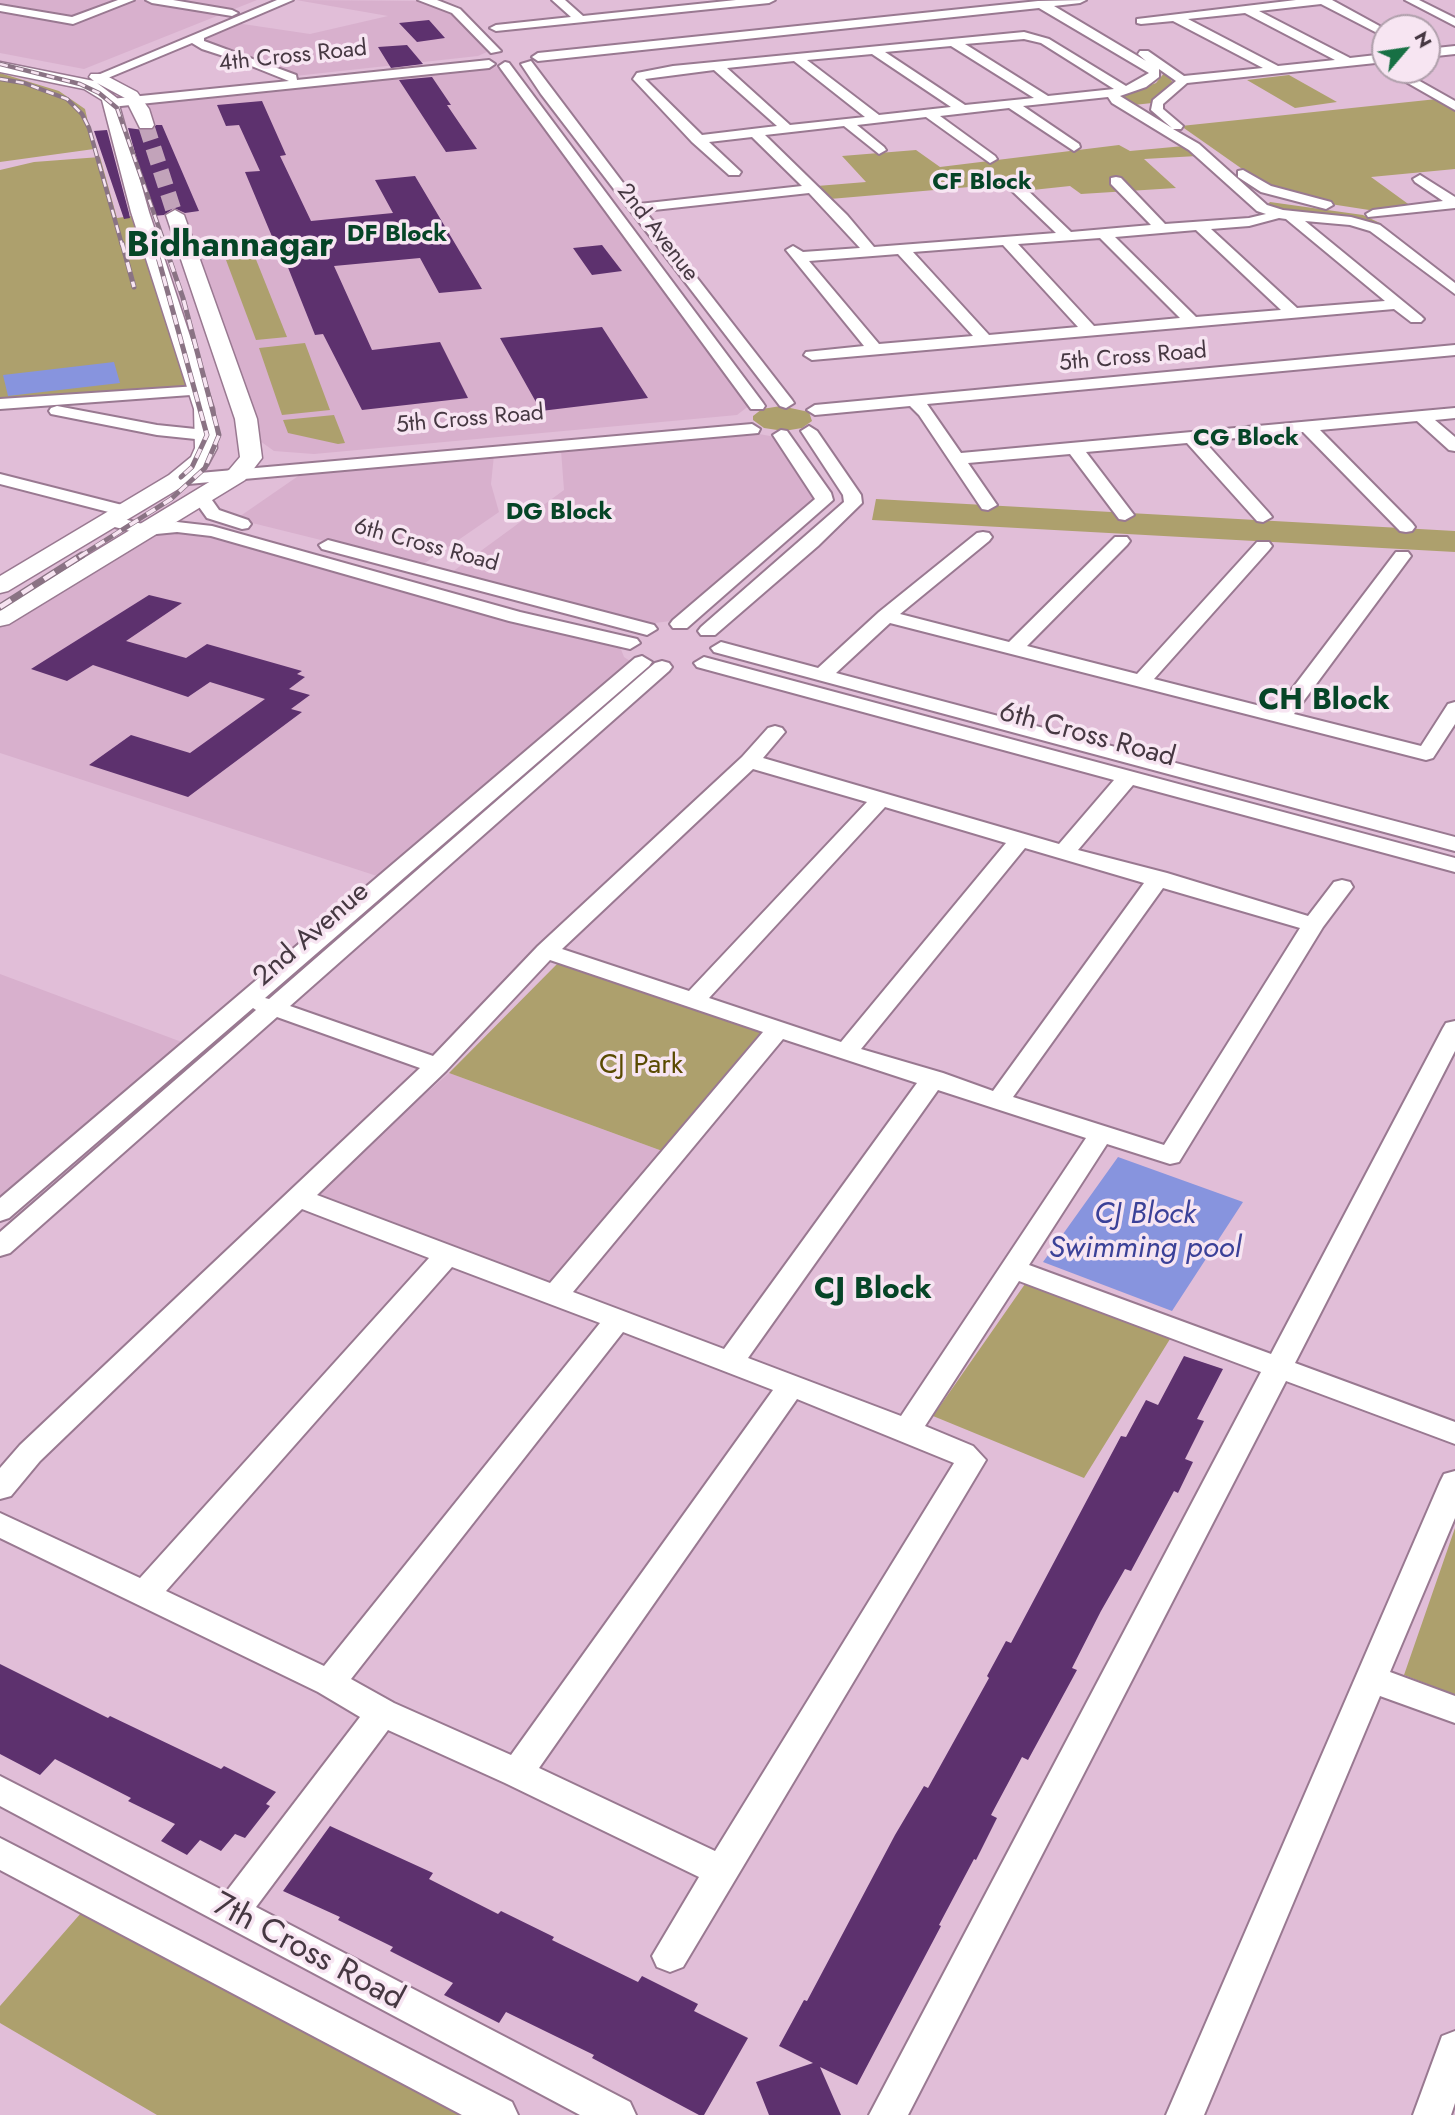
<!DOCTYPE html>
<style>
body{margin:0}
#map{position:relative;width:1455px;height:2115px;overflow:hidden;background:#e1bed8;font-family:Jost,sans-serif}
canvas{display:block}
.north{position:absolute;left:1371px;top:14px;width:70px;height:70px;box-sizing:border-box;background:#f7e5f2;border:2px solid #b0a0ac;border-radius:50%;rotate:61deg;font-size:19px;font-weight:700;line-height:28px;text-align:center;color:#463842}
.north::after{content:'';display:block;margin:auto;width:24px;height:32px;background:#177044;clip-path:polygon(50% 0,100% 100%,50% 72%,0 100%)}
</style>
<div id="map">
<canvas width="1455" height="2115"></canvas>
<div class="north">N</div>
</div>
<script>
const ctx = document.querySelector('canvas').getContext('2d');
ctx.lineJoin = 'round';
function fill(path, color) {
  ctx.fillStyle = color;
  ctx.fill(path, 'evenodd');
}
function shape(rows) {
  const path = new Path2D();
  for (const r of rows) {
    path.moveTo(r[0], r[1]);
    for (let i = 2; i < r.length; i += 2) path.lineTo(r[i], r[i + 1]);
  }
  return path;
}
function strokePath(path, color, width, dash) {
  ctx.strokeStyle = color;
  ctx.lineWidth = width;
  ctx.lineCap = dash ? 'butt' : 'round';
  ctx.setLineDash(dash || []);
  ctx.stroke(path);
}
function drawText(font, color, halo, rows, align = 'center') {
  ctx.font = font + ' Jost,sans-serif';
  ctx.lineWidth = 7;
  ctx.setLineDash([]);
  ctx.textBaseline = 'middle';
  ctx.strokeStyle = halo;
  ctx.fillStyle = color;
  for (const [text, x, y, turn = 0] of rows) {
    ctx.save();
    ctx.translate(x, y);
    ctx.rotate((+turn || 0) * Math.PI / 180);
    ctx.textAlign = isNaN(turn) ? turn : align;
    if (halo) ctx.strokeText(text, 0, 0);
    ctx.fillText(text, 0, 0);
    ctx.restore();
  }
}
fill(shape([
 [0,0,257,0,84,69,0,53],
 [296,0,427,1,455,13,489,51,478,56,295,76,253,58,203,42,203,37,236,23,310,34,388,16],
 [487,65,501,67,750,405,737,415,314,454,274,451,260,441,182,220,168,161,146,102],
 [749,432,780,438,814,496,813,502,679,620,647,624,452,572,564,490,561,450],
 [494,455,491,484,499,512,422,565,236,519,304,472],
 [170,532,210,532,619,644,624,657,633,663,380,877,0,753,0,627,152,535],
 [0,974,187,1044,0,1204],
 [449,1073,665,1152,555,1286,312,1194]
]), '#d8b0cd');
fill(shape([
 [1165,72,1174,84,1157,96,1152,103,1134,105,1120,97,1156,83],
 [0,73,59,91,85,109,94,149,0,162],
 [1289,75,1337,102,1295,108,1247,80],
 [1437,99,1455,109,1455,169,1371,177,1411,206,1382,212,1311,201,1265,185,1181,126],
 [1119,145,1130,151,1184,146,1197,156,1144,159,1176,188,1081,194,1070,186,1023,191,1016,183,830,199,817,186,866,182,842,156,916,150,940,167],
 [100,157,117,218,131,216,191,386,126,394,0,401,0,170,34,162],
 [1270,202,1363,215,1382,224,1277,210,1270,207,1268,204],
 [255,257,287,337,256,340,226,260],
 [305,343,330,410,282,415,259,348],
 [781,406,809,412,812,421,802,428,784,431,764,428,753,420,753,416,762,409],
 [334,415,345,443,338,444,288,433,283,420],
 [876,499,1455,531,1455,552,872,520],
 [559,962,770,1032,665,1152,449,1073],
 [1025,1284,1170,1339,1084,1478,933,1416],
 [1455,1528,1455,1695,1404,1675],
 [81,1913,476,2115,157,2115,0,2023,0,2006]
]), '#ada06d');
fill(shape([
 [114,362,120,383,8,396,3,375],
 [1118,1157,1243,1202,1172,1311,1043,1262]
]), '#8794de');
fill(shape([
 [429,20,445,38,417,42,399,23],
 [407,45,423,64,391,68,378,47],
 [432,77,451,105,447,105,477,149,446,152,399,80],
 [262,101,286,155,280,156,311,221,393,213,375,180,415,176,482,289,439,293,420,258,334,266,372,350,440,342,468,398,362,410,323,334,315,335,279,245,276,246,245,172,260,171,239,125,226,126,217,105],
 [156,125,162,125,199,211,185,213,174,208,164,215,153,216,128,128,152,131],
 [107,130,129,213,130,218,124,219,94,131],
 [602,245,622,271,592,275,573,248],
 [602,327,648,398,541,411,500,338],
 [149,595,182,603,126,641,186,658,207,644,302,671,297,674,305,677,289,689,310,695,291,709,302,712,188,797,89,765,131,735,190,753,265,699,210,682,188,697,93,665,67,681,31,669],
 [1184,1356,1223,1369,1197,1419,1204,1421,1185,1459,1193,1462,1178,1493,1174,1491,1131,1571,1125,1569,1101,1611,1072,1668,1077,1670,1028,1760,1022,1757,991,1815,997,1818,976,1860,974,1859,939,1925,941,1926,857,2085,820,2067,841,2115,769,2115,756,2082,813,2063,779,2046,804,2000,807,2001,895,1835,924,1786,928,1788,989,1678,987,1676,1006,1641,1011,1643,1121,1436,1126,1437,1146,1400,1158,1405],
 [0,1664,108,1718,110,1716,221,1769,224,1766,276,1792,266,1804,270,1806,245,1838,235,1834,221,1851,200,1840,187,1855,161,1841,175,1824,128,1801,131,1798,55,1759,40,1775,0,1754],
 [330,1826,433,1873,429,1879,498,1914,501,1911,554,1937,552,1940,638,1982,642,1976,698,2004,694,2011,748,2038,704,2115,699,2115,592,2058,594,2055,506,2012,499,2023,444,1995,453,1983,390,1951,393,1947,338,1920,340,1917,283,1891]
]), '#5d316e');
strokePath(shape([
 [146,125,175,215]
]), '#c2a3ba', 16, [16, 8]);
const minor = shape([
 [118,0,134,0,73,24,0,11,0,5,72,17,118,0],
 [146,0,173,0,232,10,238,13,232,16,152,3,146,0],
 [277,0,293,0,204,38,204,41,296,75,297,80,489,60,495,64,489,68,111,107,105,103,111,99,289,81,239,61,202,49,192,43,103,80,93,77,277,0],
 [418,0,437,0,460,9,501,51,491,53,452,13,418,0],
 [552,0,565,0,583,16,736,0,775,0,769,3,496,31,490,28,496,25,571,17,552,0],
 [1086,0,1080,3,1054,6,1146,61,1138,54,1140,51,1148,51,1184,76,1263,68,1173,21,1141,24,1137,23,1137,19,1296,0,1332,0,1385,29,1385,37,1321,4,1259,11,1350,58,1385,54,1385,62,1187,83,1163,104,1163,109,1183,126,1181,129,1173,129,1199,144,1267,205,1283,210,1351,217,1380,225,1455,283,1455,294,1370,231,1350,225,1305,221,1421,316,1424,319,1421,322,1411,322,1394,309,812,360,804,355,806,352,864,346,786,250,793,246,803,252,860,248,809,193,645,211,792,400,794,403,786,408,780,406,541,94,521,64,531,61,639,204,802,186,752,137,709,142,741,172,739,175,729,175,692,142,633,79,637,73,673,66,1024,32,1049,39,1126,86,1149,73,1039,8,538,61,532,57,538,53,1038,1,1086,0],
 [1245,13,1335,60,1278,66,1188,19,1245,13],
 [1024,39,1041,43,1114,89,1048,96,965,44,1024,39],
 [951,46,1034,98,965,105,885,52,951,46],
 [872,54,951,107,879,115,807,60,872,54],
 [794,61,865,117,790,125,727,68,794,61],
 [1159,69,1176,81,1153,100,1151,110,1172,128,1120,96,1146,87,1159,77,1159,69],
 [714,70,777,126,702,135,645,79,714,70],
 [1108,97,1112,103,1189,150,1257,211,1266,214,1249,218,1165,224,1121,178,1116,177,1111,178,1111,184,1151,225,1071,232,1020,183,1015,182,1008,186,1010,189,1056,233,874,247,847,215,765,135,844,126,879,154,886,150,884,147,857,125,926,117,990,163,997,159,995,156,940,116,1009,108,1074,151,1080,147,1079,144,1023,106,1108,97],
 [1279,218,1286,219,1385,301,1297,308,1211,229,1249,226,1279,218],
 [1196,230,1281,310,1196,317,1115,237,1196,230],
 [1100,238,1180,318,1094,326,1018,244,1100,238],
 [1003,245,1078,327,989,335,913,252,1003,245],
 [898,254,973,336,879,344,809,261,898,254],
 [1405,0,1419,0,1455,18,1455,26,1405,0],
 [1455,46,1455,54,1427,57,1427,49,1455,46],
 [505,62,509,63,763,403,765,406,763,409,751,409,501,69,499,66,505,62],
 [1385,70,1400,70,1455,101,1455,110,1385,70],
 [1243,170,1271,186,1331,202,1333,205,1326,209,1261,192,1238,177,1238,171,1243,170],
 [1420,175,1455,197,1455,208,1368,217,1366,214,1373,210,1443,201,1415,182,1413,179,1420,175],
 [1455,345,1455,355,927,404,961,453,1455,408,1455,418,1435,420,1455,437,1455,451,1449,450,1417,421,1320,430,1412,523,1415,527,1412,531,1406,532,1400,531,1303,432,1204,441,1269,513,1272,517,1263,522,1257,521,1187,443,1086,452,1134,515,1125,520,1119,519,1070,454,968,463,997,505,988,510,982,509,919,415,910,406,815,415,807,410,815,405,1455,345],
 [198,386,206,391,204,394,0,409,0,399,198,386],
 [57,406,157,425,205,430,213,435,205,440,157,435,51,414,49,411,51,408,57,406],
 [752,424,760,429,758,433,177,485,168,480,177,475,752,424],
 [809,426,817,431,861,495,862,503,818,546,715,635,701,635,698,631,701,627,844,502,843,495,801,431,809,426],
 [781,430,787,431,831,493,833,500,687,628,673,628,670,624,673,620,815,499,773,435,781,430],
 [0,474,130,507,133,511,124,516,0,484,0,474],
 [201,492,207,493,219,510,248,520,251,524,248,528,242,529,207,518,192,497,201,492],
 [109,515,146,525,177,522,212,526,520,612,637,639,640,643,630,649,509,621,211,536,177,532,146,535,103,524,100,520,109,515],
 [983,532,989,533,992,537,989,541,900,614,1009,642,1115,537,1127,537,1130,541,1127,545,1027,646,1137,674,1257,542,1269,542,1272,546,1269,550,1154,679,1276,710,1396,552,1408,552,1411,556,1408,560,1294,714,1421,746,1448,704,1455,702,1455,724,1433,758,1426,760,890,623,836,673,1455,837,1455,851,714,652,711,648,721,642,818,668,879,612,977,533,983,532],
 [328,540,654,625,657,629,647,635,322,549,319,545,328,540],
 [642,656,652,662,649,666,265,998,269,999,655,663,662,661,669,663,672,667,669,671,290,1006,433,1056,538,946,742,757,768,728,775,726,782,728,785,732,763,758,1059,844,1114,780,697,667,694,663,704,657,1455,858,1455,872,1133,785,1078,850,1167,873,1308,916,1334,882,1342,880,1350,882,1353,887,1323,927,1179,1162,1170,1164,1107,1144,1029,1265,1271,1354,1443,1028,1446,1023,1455,1021,1455,1051,1295,1363,1455,1422,1455,1444,1286,1381,908,2115,869,2115,1261,1372,1019,1281,925,1426,973,1446,986,1460,683,1967,670,1972,657,1967,652,1956,699,1877,505,1783,388,1730,256,1907,630,2102,636,2115,580,2115,0,1806,0,1776,226,1892,360,1717,318,1692,0,1538,0,1513,140,1578,429,1258,302,1209,40,1461,11,1496,0,1499,0,1468,20,1445,420,1068,277,1017,10,1253,0,1256,0,1232,256,1010,253,1008,9,1218,0,1221,0,1198,635,658,642,656],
 [753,769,867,802,689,991,562,949,753,769],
 [885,807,1006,843,841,1042,709,998,885,807],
 [1025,848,1144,883,993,1091,943,1073,861,1049,1025,848],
 [1163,888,1300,928,1164,1145,1013,1097,1163,888],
 [550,960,763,1032,550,1283,317,1195,446,1071,550,960],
 [783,1039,917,1083,724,1349,573,1292,783,1039],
 [938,1090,1086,1138,901,1416,748,1358,938,1090],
 [452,1267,600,1323,324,1666,166,1591,452,1267],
 [623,1332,773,1390,511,1755,394,1703,351,1679,623,1332],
 [797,1399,954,1463,715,1851,539,1768,797,1399],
 [1455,1471,1455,1518,1390,1672,1455,1696,1455,1723,1380,1696,1204,2115,1166,2115,1440,1482,1444,1474,1455,1471],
 [0,1838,512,2102,518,2115,462,2115,0,1870,0,1838],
 [1455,2031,1455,2103,1451,2115,1413,2115,1442,2036,1455,2031]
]);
const major = shape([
 [0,62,94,81,89,77,91,74,103,74,137,92,149,109,154,125,152,128,140,128,125,98,97,83,117,98,149,212,214,409,217,448,208,465,185,485,8,591,0,593,0,576,169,475,191,457,195,448,194,409,131,212,102,100,84,89,0,72,0,62],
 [175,210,184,215,257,419,262,458,245,480,9,624,0,626,0,609,229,470,240,457,235,419,166,215,175,210]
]);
strokePath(minor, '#997991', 4);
strokePath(major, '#997991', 3);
fill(minor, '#fff');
fill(major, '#fff');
const railFar2 = shape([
 [0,64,80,84,99,93,117,108,165,245],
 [0,79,24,83,67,99,82,114,89,128,122,245]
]);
const railFar1 = shape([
 [122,243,134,287],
 [158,257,207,435,192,467,181,477],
 [79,557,171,499,205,468,219,435,183,298,164,243]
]);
const rail = shape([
 [0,607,82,555]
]);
strokePath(railFar2, '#8a7384', 4.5);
strokePath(railFar1, '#8a7384', 5);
strokePath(rail, '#8a7384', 7);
strokePath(railFar2, '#f7e5f2', 2.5, [8]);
strokePath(railFar1, '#f7e5f2', 3.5, [10]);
strokePath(rail, '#f7e5f2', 4.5, [13]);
drawText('23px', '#463842', '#f7e5f2', [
 ["4th Cross Road",293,57,-6],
 ["2nd Avenue",657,233,52],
 ["5th Cross Road",1133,358,-5],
 ["5th Cross Road",470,420,-5],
 ["6th Cross Road",426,546,15]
]);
drawText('bold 24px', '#064527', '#f7e5f2', [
 ["CF Block",982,183],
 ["DF Block",397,235],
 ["CG Block",1246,439],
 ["DG Block",559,513]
]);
drawText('28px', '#463842', '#f7e5f2', [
 ["6th Cross Road",1087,736,15],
 ["2nd Avenue",312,935,-41]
]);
drawText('28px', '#594a01', '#f7e5f2', [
 ["CJ Park",641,1066]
]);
drawText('bold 30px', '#064527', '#f7e5f2', [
 ["CH Block",1324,702],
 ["CJ Block",873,1291]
]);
drawText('italic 30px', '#3b4198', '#f7e5f2', [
 ["CJ Block",1145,1216],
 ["Swimming pool",1145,1250]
]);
drawText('33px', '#463842', '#f7e5f2', [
 ["7th Cross Road",308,1953,28]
]);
drawText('bold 35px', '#064527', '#f7e5f2', [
 ["Bidhannagar",230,248]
]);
</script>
